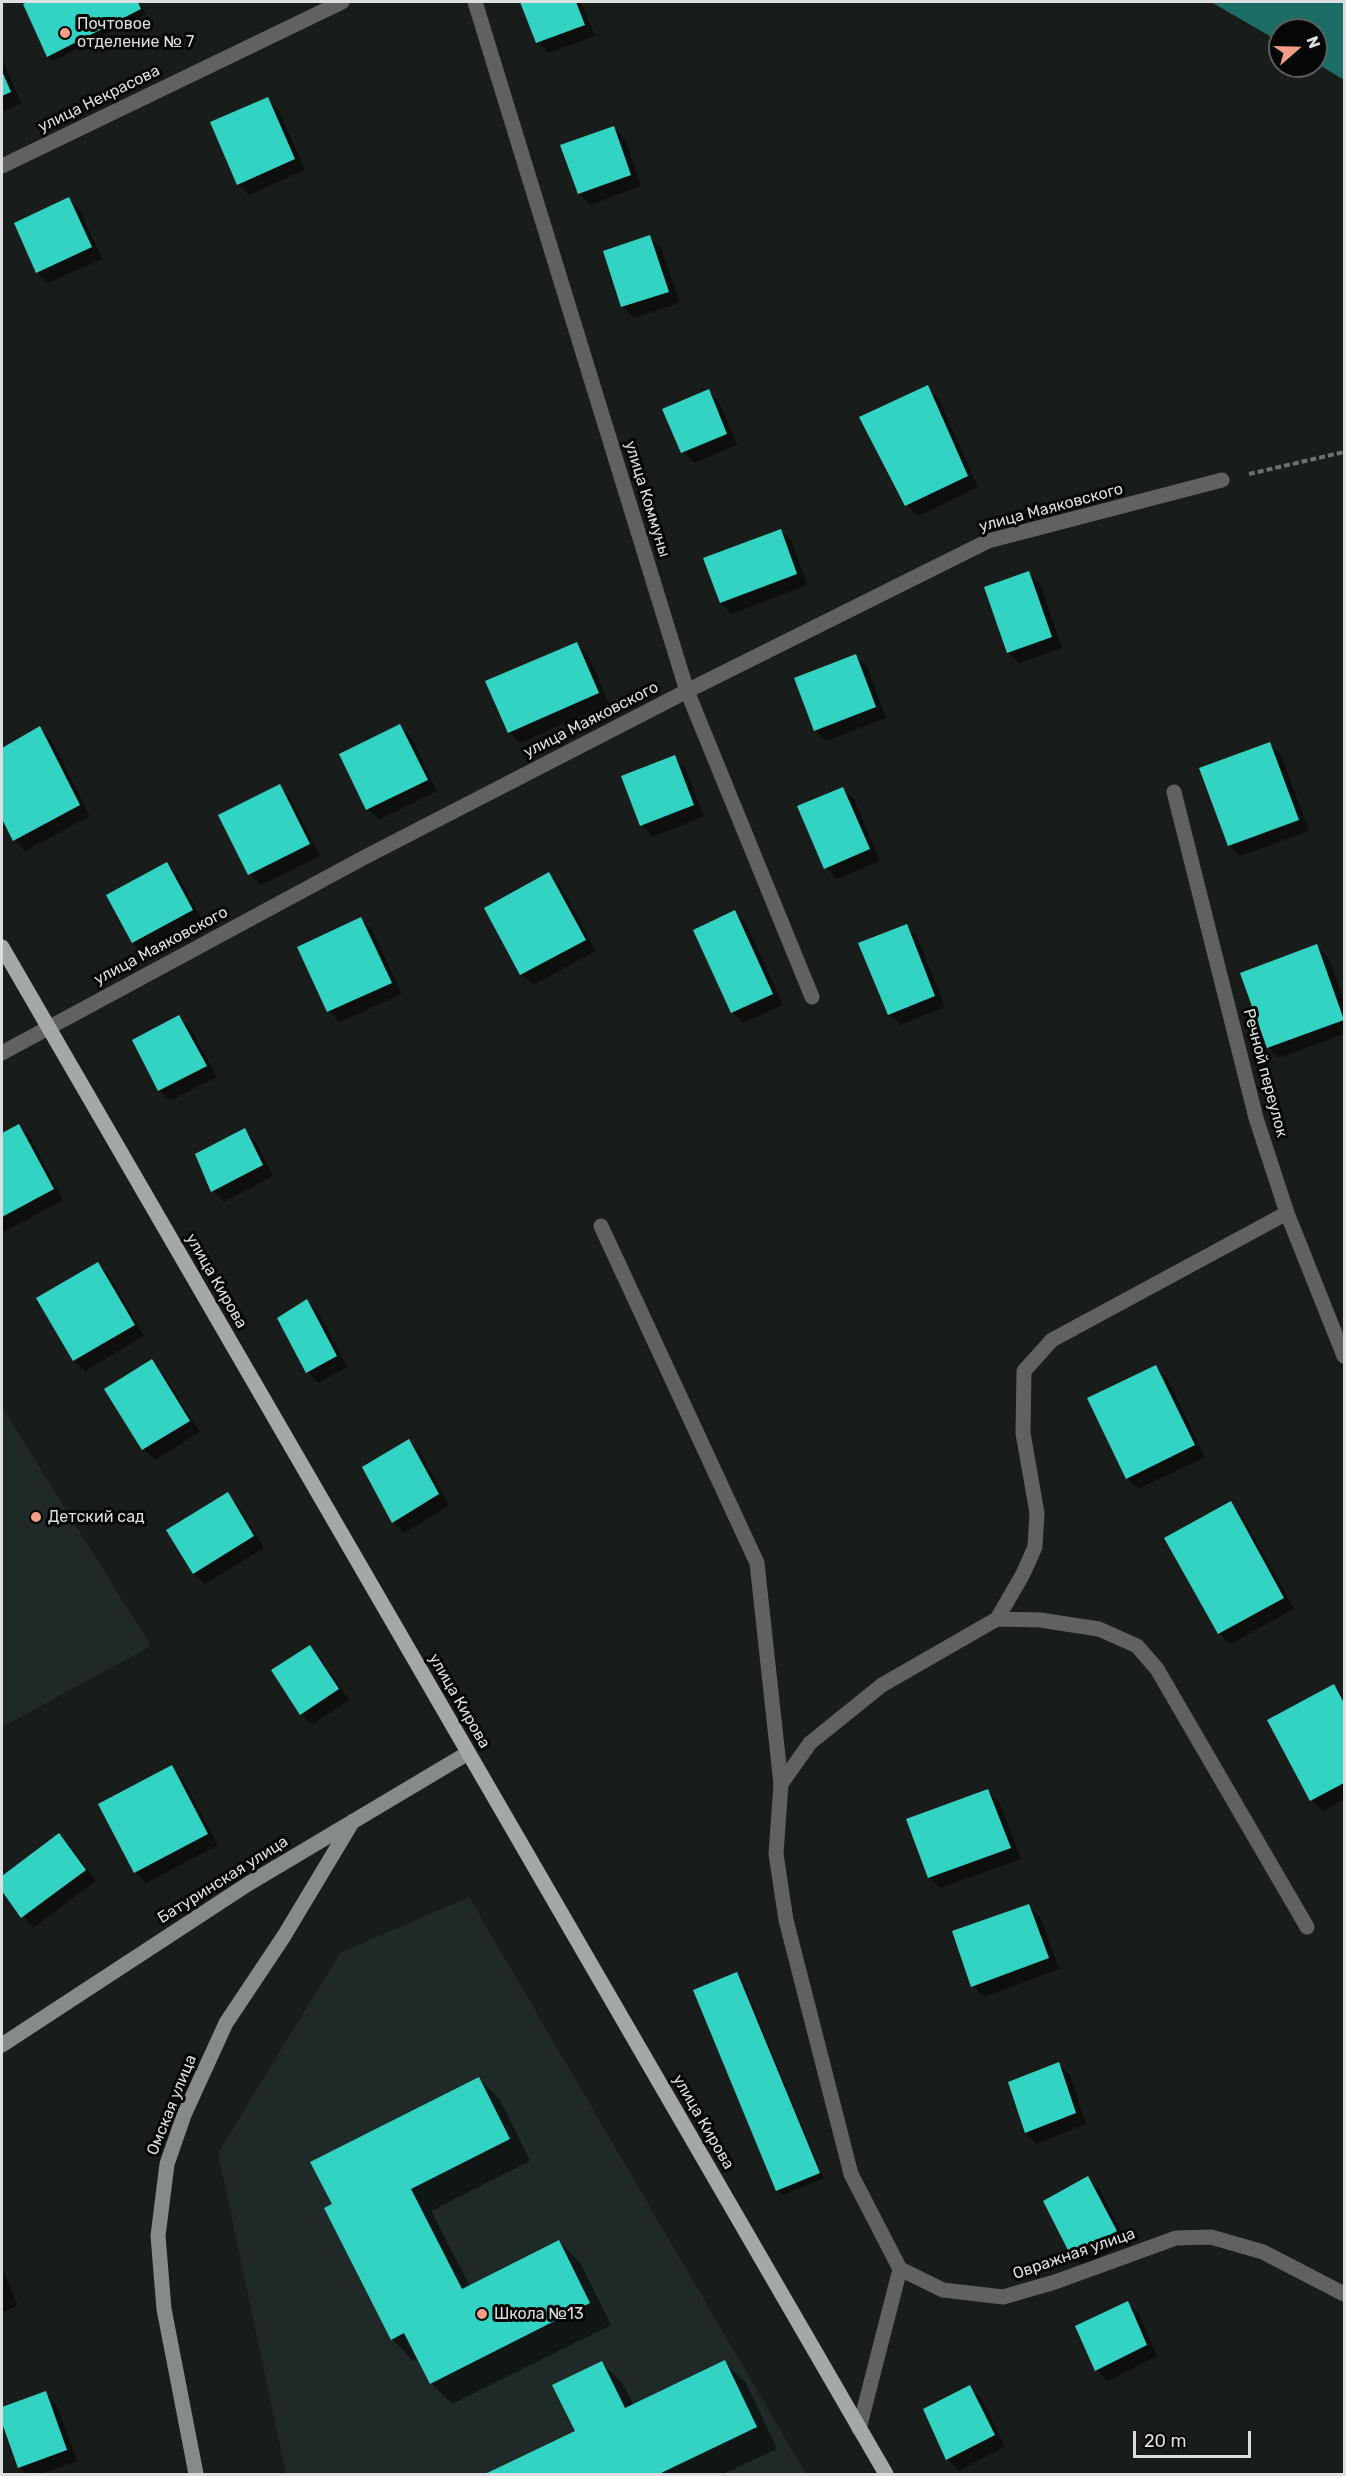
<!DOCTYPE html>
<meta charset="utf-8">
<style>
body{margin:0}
#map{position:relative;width:1346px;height:2476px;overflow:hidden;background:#181d1c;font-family:Rubik,sans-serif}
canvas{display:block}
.frame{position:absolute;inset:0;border:3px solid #dcdfdf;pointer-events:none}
.north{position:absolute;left:1268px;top:18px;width:60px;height:60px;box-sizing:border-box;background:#050706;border:2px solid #5b5d5d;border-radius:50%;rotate:70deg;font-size:16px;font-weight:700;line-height:24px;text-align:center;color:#dcdfdf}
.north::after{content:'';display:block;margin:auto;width:21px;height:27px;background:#f49e88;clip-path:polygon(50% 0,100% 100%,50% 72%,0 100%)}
.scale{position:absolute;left:1133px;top:2431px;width:118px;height:27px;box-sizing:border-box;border:3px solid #dcdfdf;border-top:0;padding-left:8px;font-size:18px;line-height:21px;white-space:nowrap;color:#dcdfdf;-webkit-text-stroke:4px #050706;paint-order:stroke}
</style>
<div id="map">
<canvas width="1346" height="2476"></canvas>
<div class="frame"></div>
<div class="north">N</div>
<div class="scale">20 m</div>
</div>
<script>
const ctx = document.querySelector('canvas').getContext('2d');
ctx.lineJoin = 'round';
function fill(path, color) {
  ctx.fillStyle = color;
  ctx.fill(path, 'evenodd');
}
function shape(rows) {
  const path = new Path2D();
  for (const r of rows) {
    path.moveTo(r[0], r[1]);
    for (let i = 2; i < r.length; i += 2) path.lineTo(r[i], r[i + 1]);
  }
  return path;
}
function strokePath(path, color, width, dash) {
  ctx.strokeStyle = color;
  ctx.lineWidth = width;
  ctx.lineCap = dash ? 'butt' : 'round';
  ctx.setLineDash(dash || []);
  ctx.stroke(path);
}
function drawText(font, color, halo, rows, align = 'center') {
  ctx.font = font + ' Rubik,sans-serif';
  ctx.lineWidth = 6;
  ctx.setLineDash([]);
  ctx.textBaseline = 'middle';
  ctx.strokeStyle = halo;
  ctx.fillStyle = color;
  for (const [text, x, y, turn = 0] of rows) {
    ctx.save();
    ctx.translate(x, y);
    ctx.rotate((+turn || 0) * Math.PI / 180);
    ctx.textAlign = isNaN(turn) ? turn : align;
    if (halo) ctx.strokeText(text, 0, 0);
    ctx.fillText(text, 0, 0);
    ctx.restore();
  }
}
fill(shape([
 [2,1407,151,1646,2,1727,2,1406],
 [469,1897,806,2474,286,2474,218,2153,340,1953]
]), '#1e2928');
fill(shape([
 [1211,2,1344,2,1344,80,1316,63,1316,30,1280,30,1280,42]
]), '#1b6d65');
fill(shape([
 [31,2,139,2,146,14,53,61,48,56,25,4],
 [522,2,581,2,595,36,549,53,538,42],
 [2,59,21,103,2,112],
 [267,98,278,109,305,170,249,195,238,184],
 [614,128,625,139,641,186,590,205,579,194,562,146],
 [69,199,80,210,102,259,48,283,37,272],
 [650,237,661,248,680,303,634,318,623,307,605,252],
 [927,387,938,398,978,487,918,516,907,505],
 [708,391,719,402,737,445,694,463,683,452],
 [781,531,792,542,807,585,732,614,721,603,705,559],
 [1029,573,1040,584,1062,648,1019,663,1008,652],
 [577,644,588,655,609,704,520,743,509,732],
 [856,656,867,667,886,718,826,741,815,730],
 [400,726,411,737,437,791,379,820,368,809],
 [40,728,51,739,90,816,25,851,14,840,2,815,2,765,5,763,2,758,2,750],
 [1270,744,1281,755,1309,831,1240,856,1229,845],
 [674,757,685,768,704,816,653,837,642,826,623,777],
 [279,786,290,797,320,856,261,885,250,874,220,816],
 [843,788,854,799,880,861,837,879,826,868,799,807],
 [166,864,178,875,203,922,144,954,133,943,108,896],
 [549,874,560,885,596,951,533,985,522,974,486,908],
 [735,912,746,923,783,1005,743,1023,732,1012],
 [361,919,372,930,402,994,340,1022,329,1011],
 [906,926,917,937,945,1007,900,1025,889,1014],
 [1317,946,1328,957,1344,1001,1344,1034,1279,1058,1268,1047],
 [179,1017,190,1028,217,1077,170,1101,159,1090],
 [19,1126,30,1137,63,1200,2,1233,2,1135],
 [244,1130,255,1141,273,1176,224,1202,213,1191,197,1155],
 [98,1264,109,1275,144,1336,85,1371,74,1360],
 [307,1301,318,1312,347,1367,318,1383,307,1372],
 [151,1361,162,1372,200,1432,155,1460,144,1449,106,1389],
 [1156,1367,1167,1378,1205,1457,1138,1489,1127,1478],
 [409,1441,420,1452,449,1506,404,1533,393,1522],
 [227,1494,238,1505,264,1548,205,1584,194,1573],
 [1230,1503,1241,1514,1294,1609,1230,1644,1219,1633],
 [309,1646,320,1657,349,1700,312,1725,301,1714,273,1671],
 [1334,1686,1344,1696,1344,1799,1323,1811,1311,1800],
 [171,1767,182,1778,218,1845,146,1883,135,1872],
 [988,1791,999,1802,1021,1859,940,1888,929,1877],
 [59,1835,70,1846,96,1881,33,1928,2,1888,2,1878],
 [1029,1906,1040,1917,1059,1969,984,1997,973,1986],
 [737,1974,742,1979,824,2178,783,2195,777,2190],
 [1059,2064,1070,2075,1086,2124,1037,2144,1026,2133,1010,2082],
 [478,2078,500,2100,530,2161,431,2211,470,2286,559,2241,580,2263,611,2325,452,2404,431,2383,419,2358,413,2361,392,2339,326,2209,334,2205],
 [1088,2178,1099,2189,1127,2242,1083,2266,1072,2255,1045,2202],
 [2,2268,18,2305,2,2313],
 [1128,2303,1139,2314,1157,2356,1108,2381,1097,2370],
 [724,2362,746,2383,777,2449,723,2474,489,2474,577,2432,602,2363,623,2384,634,2405],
 [970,2387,981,2398,1005,2446,959,2471,948,2460,925,2410],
 [45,2393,56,2404,77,2461,41,2474,26,2474,19,2467,2,2419,2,2409]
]), '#0007');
fill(shape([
 [27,2,138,2,141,9,47,57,23,4],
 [520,2,576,2,585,25,536,43],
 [2,71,11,92,2,96],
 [268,97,295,159,237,185,210,122],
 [614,126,631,175,578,194,560,145],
 [69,197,92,247,36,273,14,223],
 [650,235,669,292,621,307,603,251],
 [928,385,968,476,905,506,859,417],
 [709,389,727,434,681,453,662,409],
 [781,529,797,574,720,603,703,558],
 [1029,571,1052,637,1007,653,984,587],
 [577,642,599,693,508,733,485,681],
 [856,654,876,707,814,731,794,678],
 [400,724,428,780,366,810,339,754],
 [40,726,80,805,13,841,2,819,2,748],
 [1270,742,1299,820,1228,846,1199,768],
 [675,755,694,805,640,826,621,776],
 [280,784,310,844,248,875,218,815],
 [843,787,870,849,824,869,797,806],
 [167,862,193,910,132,943,106,895],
 [549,872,586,940,520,975,484,908],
 [735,910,773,994,731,1013,693,930],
 [361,917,392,983,327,1012,297,947],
 [907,924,935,996,888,1015,858,943],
 [1317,944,1344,1020,1267,1048,1240,973],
 [179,1015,207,1066,158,1091,132,1040],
 [19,1124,54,1189,2,1217,2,1133],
 [245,1128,263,1165,211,1192,195,1154],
 [98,1262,135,1325,73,1361,36,1298],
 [307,1299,337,1356,306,1373,277,1318],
 [152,1359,190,1421,142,1450,104,1389],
 [1156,1365,1195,1445,1126,1479,1087,1398],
 [409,1439,439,1494,392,1523,362,1467],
 [228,1492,254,1536,193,1574,166,1530],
 [1231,1501,1284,1598,1218,1634,1164,1538],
 [310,1645,339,1689,300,1715,271,1670],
 [1334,1684,1344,1703,1344,1783,1310,1801,1267,1720],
 [172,1765,208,1834,134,1873,98,1804],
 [988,1789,1011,1848,928,1878,906,1819],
 [59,1833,86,1870,21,1918,2,1891,2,1876],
 [1029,1904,1049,1958,971,1987,952,1931],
 [737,1972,820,2173,776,2191,693,1990],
 [1059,2062,1076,2113,1025,2133,1008,2082],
 [479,2077,510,2139,411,2189,462,2289,559,2240,590,2303,430,2384,404,2333,391,2340,324,2208,332,2204,310,2162],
 [1088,2176,1117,2231,1071,2256,1043,2201],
 [1128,2301,1147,2345,1095,2371,1075,2326],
 [725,2360,757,2427,659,2474,485,2474,575,2431,552,2385,602,2361,625,2408],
 [970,2385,995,2435,946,2460,923,2409],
 [46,2391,67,2450,18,2468,2,2423,2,2407]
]), '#33d3c4');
strokePath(shape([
 [1249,474,1344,452]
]), '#6c7070', 4, [6, 3]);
strokePath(shape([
 [601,1226,757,1563,781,1784]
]), '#5f6261', 15);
strokePath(shape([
 [475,2,687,691,812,997],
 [2,166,342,2],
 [1174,792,1256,1118,1287,1213,1344,1356],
 [2,1053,365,857,687,691,988,541,1222,480],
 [997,1619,1040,1620,1099,1629,1137,1646,1157,1669,1307,1927],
 [900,2269,851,2174,786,1920,776,1854,781,1784,810,1743,882,1685,997,1619,1023,1574,1035,1547,1037,1513,1023,1433,1024,1371,1052,1340,1287,1213],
 [859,2429,900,2269,943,2290,1003,2297,1055,2282,1176,2238,1211,2237,1263,2252,1344,2294]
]), '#5f6261', 15);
strokePath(shape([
 [2,2045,248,1884,468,1753],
 [196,2474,164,2309,158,2236,167,2164,184,2115,226,2023,284,1936,353,1821]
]), '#868a89', 15);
strokePath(shape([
 [2,947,886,2474]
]), '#a4a9a8', 15);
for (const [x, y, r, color] of [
 [65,33,6,"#f49e88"],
 [36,1517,6,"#f49e88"],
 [482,2314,6,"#f49e88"]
]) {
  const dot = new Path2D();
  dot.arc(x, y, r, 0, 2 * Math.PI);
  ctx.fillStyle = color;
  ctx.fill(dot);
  strokePath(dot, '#050706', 2);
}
drawText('16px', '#dcdfdf', '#050706', [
 ["Почтовое",77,24],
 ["отделение № 7",77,42],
 ["Детский сад",48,1517],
 ["Школа №13",494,2314]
], 'left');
drawText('16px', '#dcdfdf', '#050706', [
 ["улица Некрасова",99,99,-26],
 ["улица Коммуны",647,499,73],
 ["улица Маяковского",1051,508,-15],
 ["улица Маяковского",591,720,-27],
 ["улица Маяковского",161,946,-28],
 ["Речной переулок",1265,1073,75],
 ["улица Кирова",216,1281,60],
 ["улица Кирова",459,1701,60],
 ["Батуринская улица",223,1880,-32],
 ["Омская улица",172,2105,-68],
 ["улица Кирова",703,2122,60],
 ["Овражная улица",1074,2254,-19]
]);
</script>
